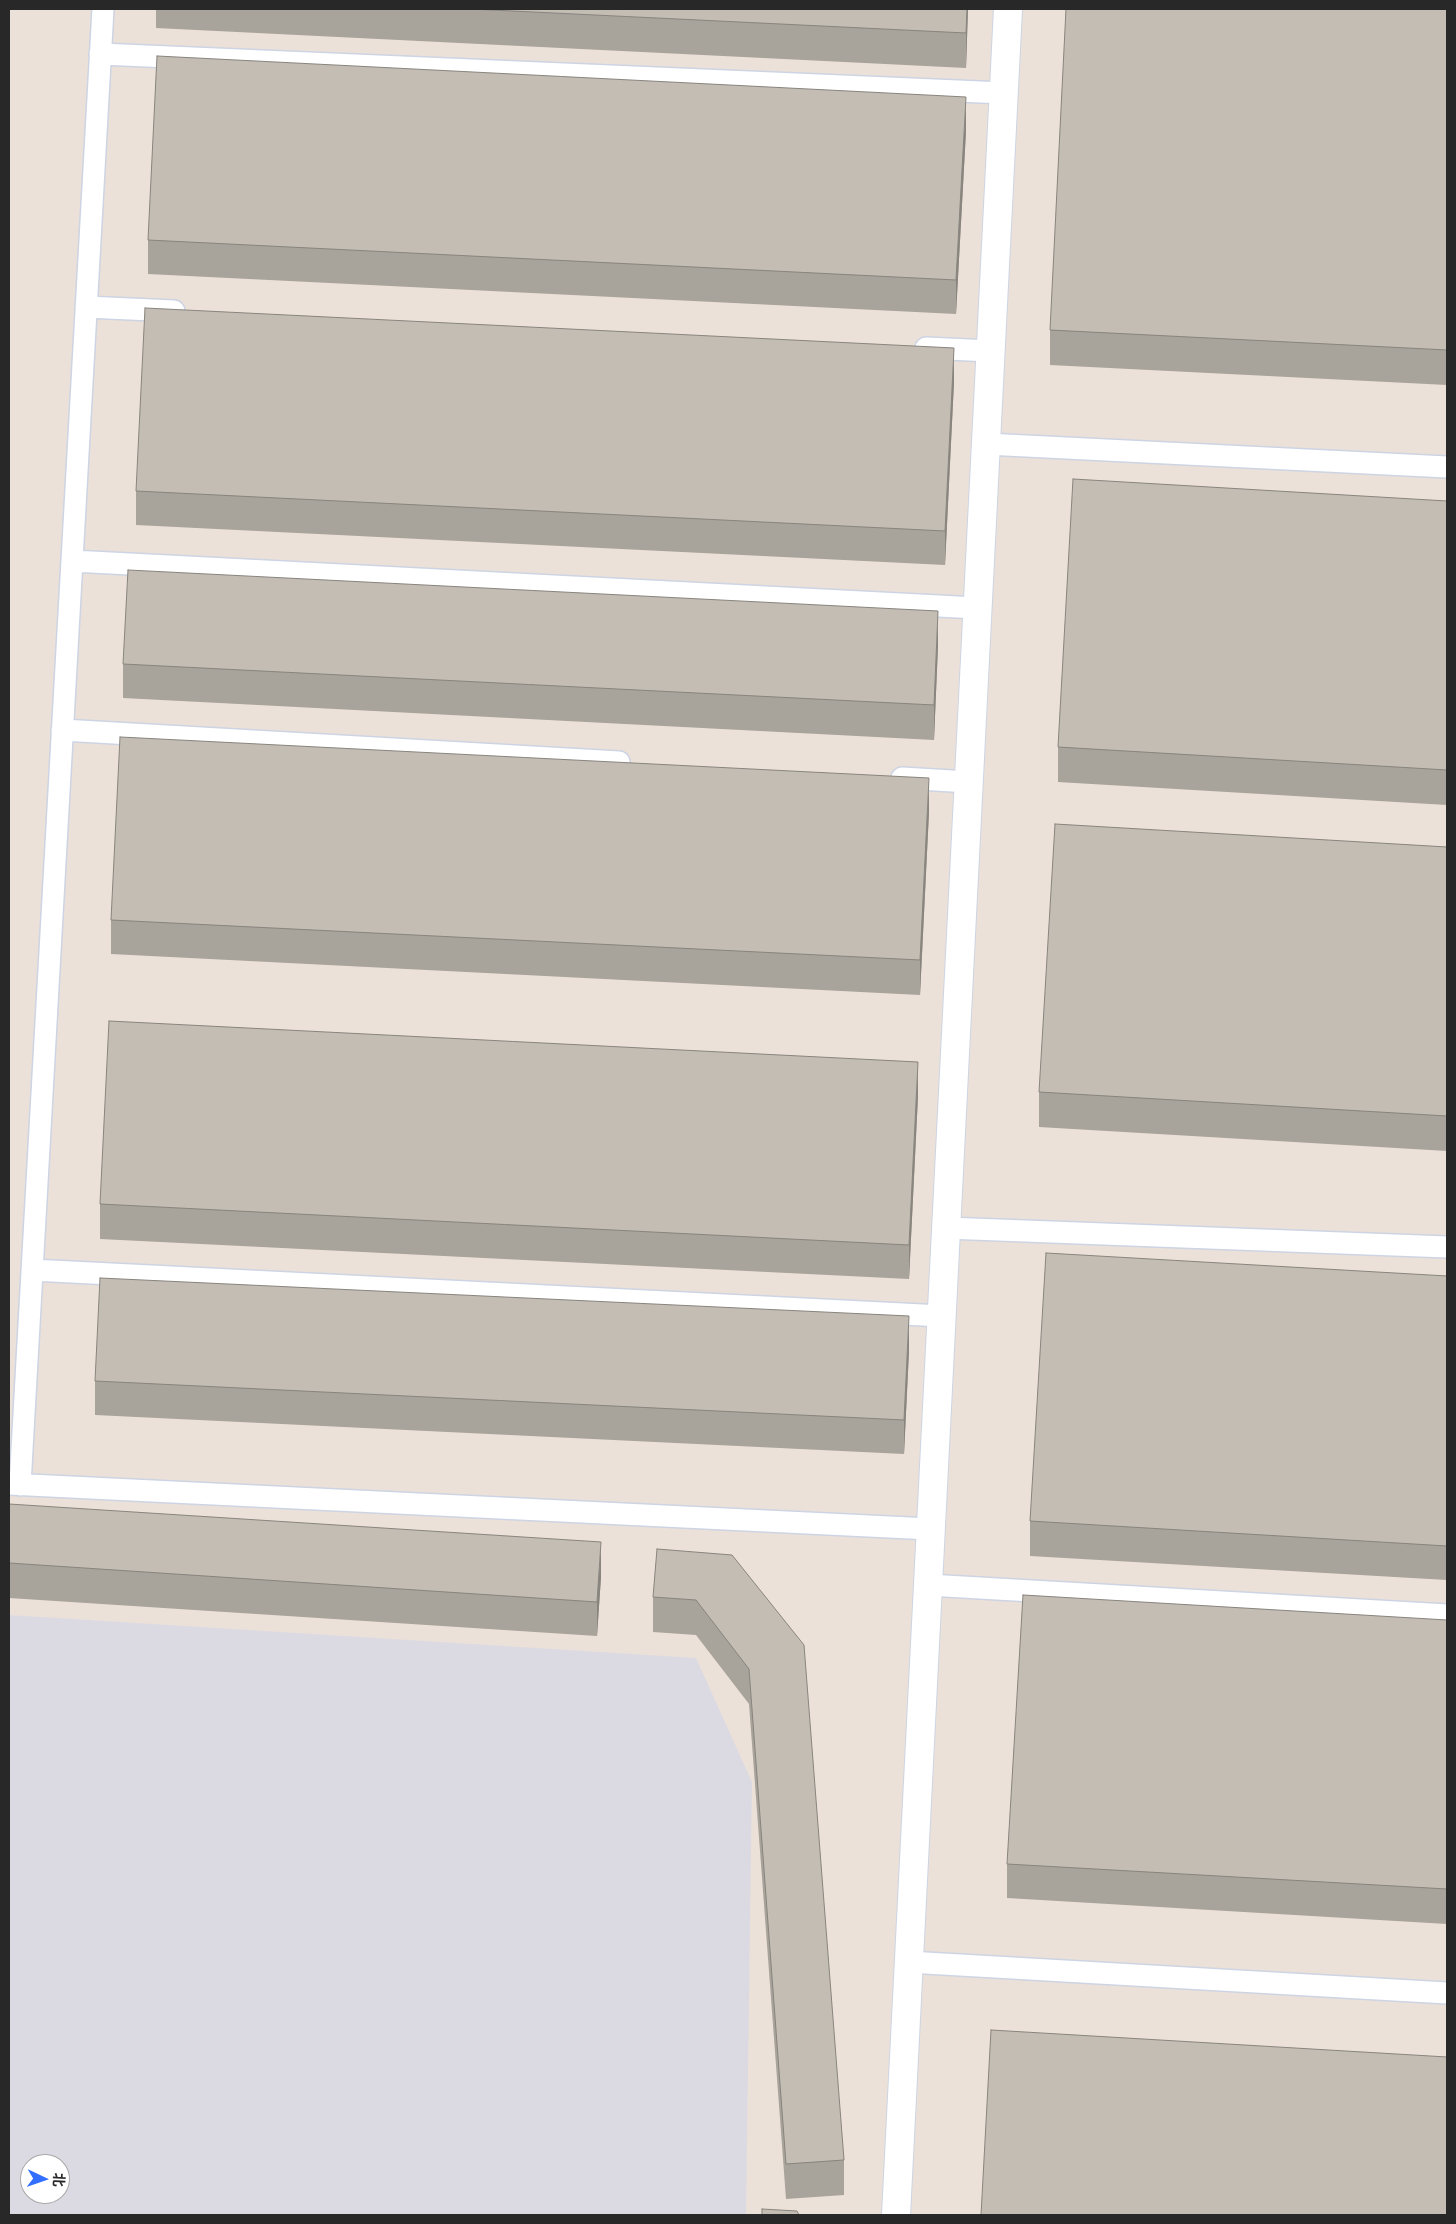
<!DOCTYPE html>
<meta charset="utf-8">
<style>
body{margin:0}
#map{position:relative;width:1456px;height:2224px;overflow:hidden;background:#ece1d8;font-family:Cabin,"Noto Sans SC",sans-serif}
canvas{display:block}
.frame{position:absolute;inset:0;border:10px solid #282828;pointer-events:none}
.north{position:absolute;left:20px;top:2154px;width:50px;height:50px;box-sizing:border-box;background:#fff;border:1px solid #a9a9a9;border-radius:50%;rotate:93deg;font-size:14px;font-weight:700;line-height:20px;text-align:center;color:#282828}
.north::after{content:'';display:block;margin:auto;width:18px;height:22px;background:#326fff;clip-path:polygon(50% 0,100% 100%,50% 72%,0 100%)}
</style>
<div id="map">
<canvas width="1456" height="2224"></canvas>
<div class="frame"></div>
<div class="north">北</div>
</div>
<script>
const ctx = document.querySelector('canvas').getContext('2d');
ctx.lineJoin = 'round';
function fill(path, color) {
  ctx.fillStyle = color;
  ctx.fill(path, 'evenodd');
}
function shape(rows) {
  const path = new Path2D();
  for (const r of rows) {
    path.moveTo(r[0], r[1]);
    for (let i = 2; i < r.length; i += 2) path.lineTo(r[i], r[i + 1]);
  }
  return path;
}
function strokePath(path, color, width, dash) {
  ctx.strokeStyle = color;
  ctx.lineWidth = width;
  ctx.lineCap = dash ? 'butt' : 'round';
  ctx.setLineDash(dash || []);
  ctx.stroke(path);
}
fill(shape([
 [9,1615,696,1658,752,1782,746,2215,9,2215],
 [30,2164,60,2164,60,2194,30,2194]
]), '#dbdae3');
const service = shape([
 [100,54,1004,93],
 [86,307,174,311],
 [926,348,991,351],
 [986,444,1447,467],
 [72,561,977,608],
 [62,730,619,762],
 [902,778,969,782],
 [946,1228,1447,1247],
 [32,1270,942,1316],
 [9,1484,930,1529],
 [20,1485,103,9],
 [928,1585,1447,1615],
 [908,1962,1447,1993]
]);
const minor = shape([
 [896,2215,1008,9]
]);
strokePath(service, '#cdd4e3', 24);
strokePath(minor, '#cdd4e3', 30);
strokePath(service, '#fff', 21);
strokePath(minor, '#fff', 28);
fill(shape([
 [156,9,968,9,966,68,156,28],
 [1447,9,1447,385,1050,365,1050,330],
 [966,131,956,314,148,274,148,240],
 [954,382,945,565,136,525,136,491],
 [1447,501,1447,805,1058,782,1058,747],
 [938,646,934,740,123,698,123,664],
 [929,812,920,995,111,954,111,920],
 [1447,847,1447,1151,1039,1127,1039,1092],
 [918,1096,909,1279,100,1239,100,1204],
 [1447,1276,1447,1580,1030,1556,1030,1521],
 [909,1351,904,1454,95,1415,95,1381],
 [9,1504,601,1577,597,1636,9,1598],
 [732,1555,844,2160,844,2195,786,2199,749,1704,696,1635,653,1632,653,1597],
 [1447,1620,1447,1924,1007,1898,1007,1864]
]), '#a8a39b');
fill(shape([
 [967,9,968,9,966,68,966,33],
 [966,97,966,131,956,314,956,280],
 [954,348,954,382,945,565,945,531],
 [938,611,938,646,934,740,934,705],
 [929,778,929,812,920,995,920,960],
 [918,1062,918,1096,909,1279,909,1245],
 [909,1316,909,1351,904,1454,904,1420],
 [601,1542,601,1577,597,1636,597,1602]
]), '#88847e');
const building = shape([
 [471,9,967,9,966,33,471,9],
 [1066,9,1447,9,1447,350,1050,330,1066,9],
 [157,56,966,97,956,280,148,240,157,56],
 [145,308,954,348,945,531,136,491,145,308],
 [1073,479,1447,501,1447,770,1058,747,1073,479],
 [128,570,938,611,934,705,123,664,128,570],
 [120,737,929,778,920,960,111,920,120,737],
 [1055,824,1447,847,1447,1116,1039,1092,1055,824],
 [109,1021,918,1062,909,1245,100,1204,109,1021],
 [1046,1253,1447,1276,1447,1546,1030,1521,1046,1253],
 [100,1278,909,1316,904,1420,95,1381,100,1278],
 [9,1504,601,1542,597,1602,9,1563,9,1504],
 [657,1549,732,1555,804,1645,844,2160,786,2164,749,1669,696,1600,653,1597,657,1549],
 [1023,1595,1447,1620,1447,1889,1007,1864,1023,1595],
 [991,2030,1447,2057,1447,2215,981,2215,991,2030],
 [762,2209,797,2211,799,2215,762,2215,762,2209]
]);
fill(building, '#c3bdb4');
strokePath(building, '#88847e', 1);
</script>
